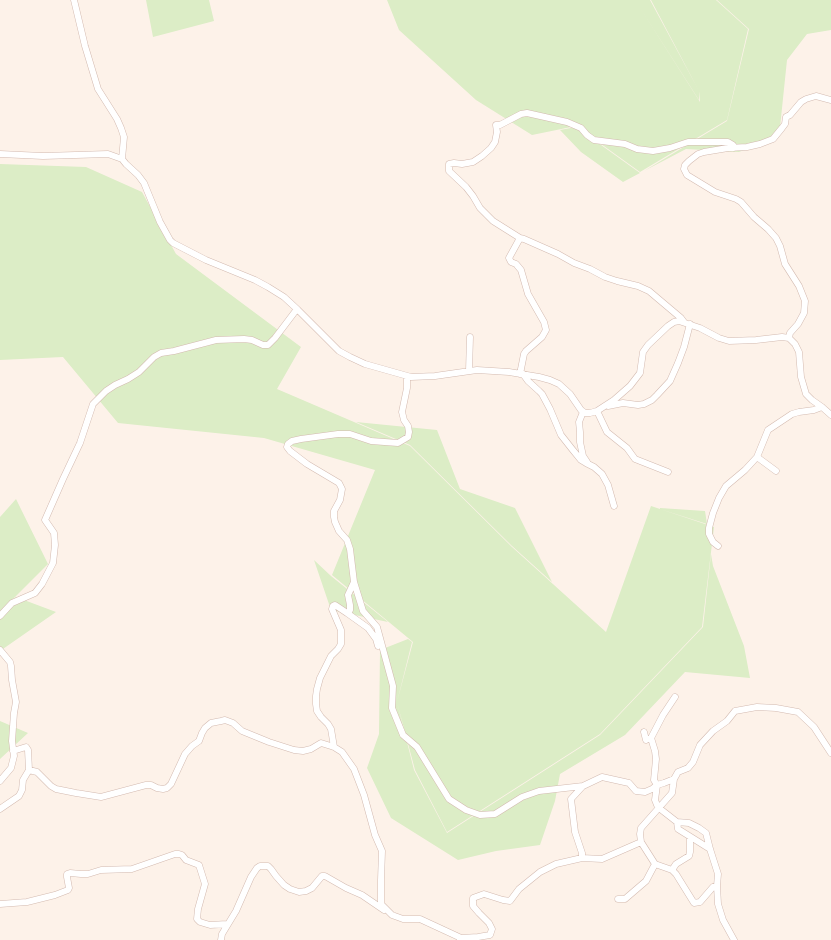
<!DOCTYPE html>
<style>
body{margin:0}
canvas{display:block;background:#fdf2e9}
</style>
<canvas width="831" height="940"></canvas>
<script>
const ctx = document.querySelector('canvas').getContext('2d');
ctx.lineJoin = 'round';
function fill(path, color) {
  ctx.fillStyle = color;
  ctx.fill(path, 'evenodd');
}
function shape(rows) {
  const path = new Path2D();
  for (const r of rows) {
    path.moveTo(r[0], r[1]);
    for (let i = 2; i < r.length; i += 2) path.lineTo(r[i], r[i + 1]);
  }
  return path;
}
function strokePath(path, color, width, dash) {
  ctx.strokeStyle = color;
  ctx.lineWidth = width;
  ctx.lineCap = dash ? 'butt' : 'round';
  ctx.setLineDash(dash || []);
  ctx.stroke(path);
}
fill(shape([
 [146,0,209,0,214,21,153,37],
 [387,0,635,0,700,102,699,91,651,0,716,0,748,29,727,120,640,172,576,126,532,135,476,100,399,30],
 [635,0,650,0,699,91,699,100],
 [717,0,831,0,831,30,807,34,787,60,779,137,739,152,686,149,644,171,727,121,749,29],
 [576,127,640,173,623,182,581,152,560,130],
 [0,164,86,167,142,192,176,254,301,347,277,389,410,446,512,547,606,632,651,506,714,527,702,627,600,734,447,832,415,770,397,702,413,642,332,575,375,470,264,438,118,423,63,357,0,360],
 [356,422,437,430,460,489,515,508,552,582,512,546,410,445],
 [16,499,48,564,0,612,0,517],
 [660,508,705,511,707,524,660,509],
 [711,554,713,566,744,646,750,678,685,672,625,735,560,774,555,801,540,845,496,851,458,860,391,818,367,768,379,734,380,650,408,639,412,642,397,702,414,770,447,833,600,735,703,627],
 [314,560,331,576,388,622,331,610],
 [16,597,56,612,0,651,0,613],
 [0,721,28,733,0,759]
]), '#dcedc6');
const minor = shape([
 [74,0,85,46,98,89,117,119,121,128,124,137,122,159],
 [0,154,43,156,108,154,122,159,126,164,138,175,144,183,160,222,170,240,173,243,206,260,255,280,268,287,284,297,297,309,339,351,350,357,365,364,411,377,435,376,477,370,509,372,539,377,550,380,559,384,570,394,581,410,585,413,590,413,597,411,614,400,630,386,640,373,643,352,648,345,668,326,674,322,679,321,700,328,719,338,729,341,756,340,782,337,789,338,795,344,799,352,801,377,806,394,812,400,822,407,831,415],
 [520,238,509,258,511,262,516,264,521,270,528,294,544,322,546,330,542,337,526,351,524,354,520,374],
 [684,322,681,318,649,291,638,286,617,281,605,277,590,269,574,263,558,254,524,239,520,238,493,221,480,208,473,196,466,187,449,171,449,164,454,163,462,164,473,162,482,156,491,148,495,142,497,132,496,125,500,125,521,114,527,113,567,122,581,128,587,135,594,140,625,144,637,149,653,151,670,148,688,142,728,142,733,145,734,148],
 [789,338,790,333,798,324,804,313,805,301,799,286,785,264,780,246,776,238,768,229,754,217,741,202,736,199,715,192,687,175,684,169,685,165,689,161,698,154,704,152,728,148,747,147,760,144,773,139,782,128,785,124,786,117,790,115,801,102,806,99,816,96,831,100],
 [469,371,470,337],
 [523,374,528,381,539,391,542,394,550,409,561,435,572,449,581,460,586,463,594,467,602,474,608,485,614,506],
 [608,406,623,403,638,405,644,404,652,400,657,395,670,381,678,363,684,347,690,324],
 [597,411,607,432,627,448,635,459,668,472],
 [583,412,579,422,580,432,580,442,583,456,587,462],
 [757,457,776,471],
 [718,546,713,542,709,534,709,528,713,513,719,498,726,486,745,470,757,457,768,430,792,414,799,412,814,410,822,407],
 [354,582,363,611,377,627,393,686,392,708,403,735,417,747,449,799,466,810,480,815,495,814,522,797,539,791,583,786],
 [347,613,368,628,376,639,378,646],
 [0,616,12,603,35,593,42,584,53,563,55,545,54,533,45,520,63,479,80,443,93,404,106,391,115,385,128,379,139,372,154,357,161,353,174,351,216,340,244,339,252,340,263,345,268,345,275,338,297,309],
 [0,650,10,662,11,666,12,680,16,702,14,713,12,741,14,756,11,768,0,781],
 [675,697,663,715,651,738,655,751,656,759,654,780,657,785,655,800,657,805,659,808,677,822,689,823,699,828,706,833,710,849,718,874,717,886,718,904,723,920,734,940],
 [644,732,646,740,651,738],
 [334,747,331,729,328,724,321,717,317,711,316,704,316,696,317,689,320,678,331,656,338,649,341,644,341,630,332,609,333,606,335,605,347,613,349,612,350,610,350,605,348,595,354,582,350,549,347,540,339,531,335,522,334,517,334,511,340,500,342,489,339,483,307,464,290,451,287,447,288,444,292,441,301,439,338,434,350,434,371,441,398,443,408,437,409,432,408,426,404,420,402,412,407,388,407,377],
 [13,751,26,747,28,750,29,770,37,772,51,786,56,789,76,793,101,797,146,785,151,785,157,788,163,789,167,788,171,784,185,754,192,746,199,741,202,733,205,728,211,723,221,721,225,720,233,723,242,731,269,742,294,750,303,751,311,749,321,743,334,747,342,752,354,769,364,795,375,835,382,851,381,880,381,904,392,915,403,919,420,919,461,938,460,940],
 [0,809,19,796,22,790,23,780,29,770],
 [677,822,678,829,710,849],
 [582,858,582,853,575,832,571,799,583,786,602,777,629,783,636,791,645,792,652,789,657,785,664,783,674,779],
 [672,870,676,864,689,856,690,852,690,837],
 [717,886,713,887,700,902,694,903,676,874,672,870,655,864,641,842,640,834,641,828,672,793,674,779,678,772,688,768,693,762,700,745,713,731,727,721,735,711,757,707,776,708,798,712,814,727,831,753],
 [618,899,625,899,646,881,655,864],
 [0,904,27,902,55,895,68,890,69,888,67,877,67,874,70,873,81,874,88,874,101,870,132,869,175,854,179,854,182,855,186,860,199,865,205,884,198,909,197,919,200,922,210,925,227,924],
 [461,938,478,937,490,935,492,929,489,923,479,913,473,906,473,898,484,894,503,900,510,901,519,889,540,872,556,864,582,858,602,859,641,842],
 [221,940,222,934,236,911,251,877,257,868,260,866,268,866,271,869,276,876,284,885,290,889,299,892,306,891,312,888,322,876,325,876,346,888,362,895,384,910]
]);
strokePath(minor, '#d3bab0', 7);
strokePath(minor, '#fff', 6);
</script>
